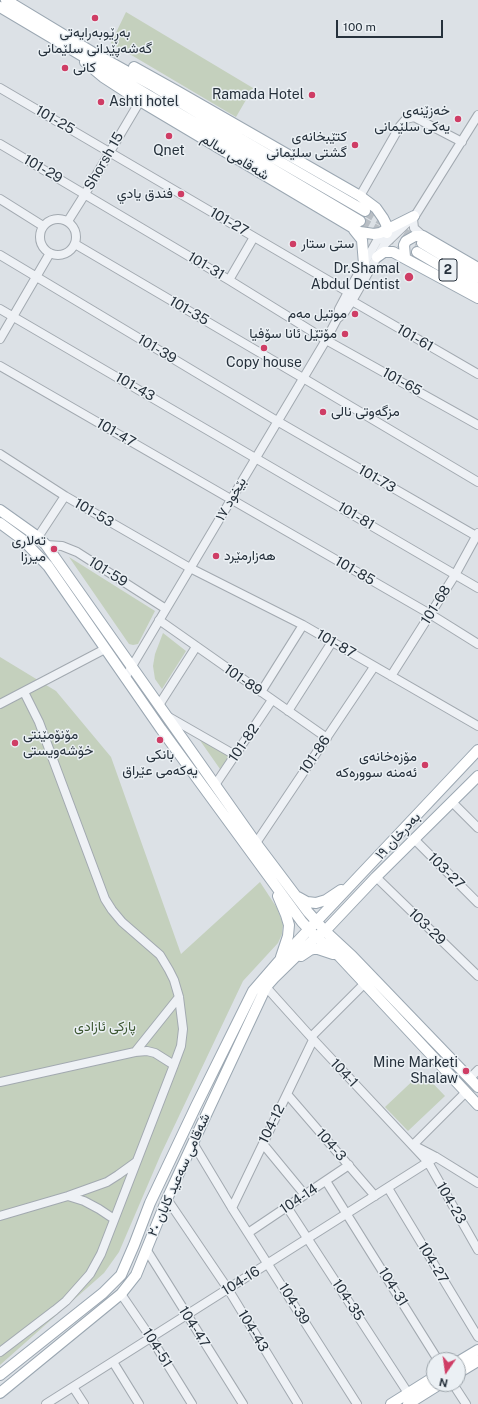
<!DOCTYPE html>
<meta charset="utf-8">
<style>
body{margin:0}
#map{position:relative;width:478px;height:1404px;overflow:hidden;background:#dce1e6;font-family:"Public Sans",sans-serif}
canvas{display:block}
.north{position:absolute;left:426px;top:1352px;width:40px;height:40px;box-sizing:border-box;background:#ebf0f4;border:1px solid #9ca4aa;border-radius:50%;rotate:193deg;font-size:11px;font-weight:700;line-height:16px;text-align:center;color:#26313c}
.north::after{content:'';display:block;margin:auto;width:14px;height:18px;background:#cf3d65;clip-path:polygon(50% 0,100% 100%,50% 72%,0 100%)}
.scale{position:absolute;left:336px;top:20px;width:107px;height:18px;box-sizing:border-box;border:2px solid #26313c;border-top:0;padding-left:5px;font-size:12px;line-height:14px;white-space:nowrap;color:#26313c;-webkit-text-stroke:3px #ebf0f4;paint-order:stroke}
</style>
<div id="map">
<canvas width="478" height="1404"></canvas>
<div class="north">N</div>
<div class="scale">100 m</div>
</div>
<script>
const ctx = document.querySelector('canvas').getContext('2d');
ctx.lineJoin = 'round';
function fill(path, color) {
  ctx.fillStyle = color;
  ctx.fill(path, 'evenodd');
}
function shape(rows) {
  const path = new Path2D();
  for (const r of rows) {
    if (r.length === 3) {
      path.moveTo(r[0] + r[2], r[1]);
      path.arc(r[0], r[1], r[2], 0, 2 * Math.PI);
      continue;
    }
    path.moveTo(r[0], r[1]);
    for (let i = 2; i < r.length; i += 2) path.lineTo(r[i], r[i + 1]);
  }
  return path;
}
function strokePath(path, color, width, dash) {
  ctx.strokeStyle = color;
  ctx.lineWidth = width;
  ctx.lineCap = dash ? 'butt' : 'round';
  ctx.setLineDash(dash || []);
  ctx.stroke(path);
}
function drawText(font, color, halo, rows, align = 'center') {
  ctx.font = font + ' "Public Sans",Vazirmatn,sans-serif';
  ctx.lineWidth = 3;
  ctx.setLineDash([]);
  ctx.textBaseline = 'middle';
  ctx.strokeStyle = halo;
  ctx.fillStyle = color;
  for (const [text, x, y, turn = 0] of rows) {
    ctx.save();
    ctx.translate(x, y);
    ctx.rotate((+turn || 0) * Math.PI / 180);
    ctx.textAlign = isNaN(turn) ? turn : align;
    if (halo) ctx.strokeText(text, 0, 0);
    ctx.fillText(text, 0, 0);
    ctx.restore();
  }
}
fill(shape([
 [126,12,253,88,236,117,111,43],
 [69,557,155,611,138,644,133,645,129,644],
 [163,633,186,651,162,689,155,679,153,666,155,654],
 [0,657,56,691,111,757,181,954,260,882,277,908,283,924,282,934,278,943,243,981,161,1154,119,1252,104,1273,0,1365],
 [199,739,229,756,220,769],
 [422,1072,445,1096,408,1131,385,1107]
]), '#c4d0bd');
strokePath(shape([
 [365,211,418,241],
 [360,221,417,252]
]), '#b8bec4', 10, [10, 5]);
const minor = shape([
 [0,88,348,292],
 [0,144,229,280,326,340,478,425],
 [360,196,400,126,406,119,414,117,462,142],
 [0,199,43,226],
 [58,237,18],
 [68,221,85,194,140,101],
 [423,236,414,228,413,219,478,115],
 [75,244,303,378,478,482],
 [384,245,409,221],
 [0,255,277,421,478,537],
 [229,280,254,237],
 [352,301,478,374],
 [0,309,478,588],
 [337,319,344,313,352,301,384,245,387,233],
 [0,339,50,253],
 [0,366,430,614,478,644],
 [0,454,65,496,190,568,303,625,478,726],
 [38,537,65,496],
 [46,545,62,546,77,552,166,609],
 [159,620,327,738],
 [391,676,455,575,478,533],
 [125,678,326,340,337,319,339,309,348,292,378,239,387,233],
 [261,692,303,625],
 [0,704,105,649],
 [159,705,196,647],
 [288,711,332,642],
 [167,716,235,755],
 [215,785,272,700],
 [452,802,478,828],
 [415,840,478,903],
 [256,843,374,667],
 [376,877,478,976],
 [266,987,311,1037,428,1162,478,1250],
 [311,1037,364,984],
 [135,1052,179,997],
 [470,1078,478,1070],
 [0,1082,135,1052,147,1051,155,1053,174,1065],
 [466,1092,413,1145,436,1157,478,1183],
 [287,1094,375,1196],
 [193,1143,232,1208,357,1404],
 [263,1144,305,1195],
 [326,1181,438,1360],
 [388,1188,478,1337],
 [68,1196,84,1201,99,1209,114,1219],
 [167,1199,228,1289,298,1404],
 [287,1207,408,1393],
 [232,1208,313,1040],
 [0,1216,68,1196,107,1182,118,1175,136,1162],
 [248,1233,349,1165],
 [146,1249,243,1404],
 [121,1294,151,1338,192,1404],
 [0,1352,55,1310,66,1301,90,1274,101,1254,174,1065,181,1046,183,1029,179,997,174,980,169,970,160,955,122,922,112,910,105,899,39,722,24,692],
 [113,1362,139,1404],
 [453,1384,466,1404],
 [73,1387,84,1404],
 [46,1404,436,1157]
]);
const major = shape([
 [6,0,92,52,155,87,239,138,365,211],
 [0,7,360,221],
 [85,62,103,77,140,101,360,232,374,234,380,233,414,216],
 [134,67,177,91,360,196,376,208,383,218,386,224,387,233],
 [354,230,362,240,364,264],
 [422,243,478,277],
 [417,252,478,288],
 [377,257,384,252,393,252,478,298],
 [405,257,404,245,406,241,415,236,423,236,478,268],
 [0,510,38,537,46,545,256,843,308,912,325,931,352,956,478,1087],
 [0,523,23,540,48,566,161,729,302,922,316,937,339,956,478,1105],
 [278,896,286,915,289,925,288,936,281,957],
 [298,897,307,902,316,903,326,900,341,890],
 [301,956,310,950,314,949,318,949,333,954],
 [458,1362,478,1350],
 [458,1373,478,1361],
 [0,1375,103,1293,121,1275,134,1245,150,1203,196,1106,253,991,279,961,478,750],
 [0,1393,121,1294,136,1275,167,1199,193,1143,266,987,274,978,316,937,325,931,376,877,478,776],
 [391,1404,434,1377],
 [408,1404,440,1384]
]);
strokePath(minor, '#a2a9b0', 10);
strokePath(major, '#9ba7b2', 12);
strokePath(minor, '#eef1f5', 8);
strokePath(major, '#fff', 10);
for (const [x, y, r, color] of [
 [95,18,4,"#cf3d65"],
 [65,68,4,"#cf3d65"],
 [312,95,4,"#cf3d65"],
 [101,102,4,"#cf3d65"],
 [458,119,4,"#cf3d65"],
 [169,136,4,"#cf3d65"],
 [355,145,4,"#cf3d65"],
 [181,194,4,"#cf3d65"],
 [293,244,4,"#cf3d65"],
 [409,277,5,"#cf3d65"],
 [355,314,4,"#cf3d65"],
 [345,334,4,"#cf3d65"],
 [264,348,4,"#cf3d65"],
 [323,412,4,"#cf3d65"],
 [54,549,4,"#cf3d65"],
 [216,556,4,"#cf3d65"],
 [160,740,4,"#cf3d65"],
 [15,743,4,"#cf3d65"],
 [425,765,4,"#cf3d65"],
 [466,1071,4,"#cf3d65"]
]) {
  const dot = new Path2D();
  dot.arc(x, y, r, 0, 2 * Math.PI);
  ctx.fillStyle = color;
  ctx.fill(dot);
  strokePath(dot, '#ebf0f4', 1.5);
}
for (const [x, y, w] of [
 [448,270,18]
]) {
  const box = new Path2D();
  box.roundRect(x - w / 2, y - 11, w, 22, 3);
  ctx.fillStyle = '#ebf0f4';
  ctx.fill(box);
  strokePath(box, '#26313c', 1);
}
drawText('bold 13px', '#26313c', null, [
 ["2",448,270]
]);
drawText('14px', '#26313c', '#ebf0f4', [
 ["بەڕێوبەرایەتی",95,33,"center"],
 ["گەشەپێدانی سلێمانی",95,49,"center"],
 ["کانی",73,68,"left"],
 ["Ramada Hotel",304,95],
 ["Ashti hotel",109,102,"left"],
 ["خەزێنەی",450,111],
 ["یەکی سلێمانی",450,127],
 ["کتێبخانەی",347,137],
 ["گشتی سلێمانی",347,153],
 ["Qnet",169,151,"center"],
 ["فندق يادي",173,194],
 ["ستی ستار",301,244,"left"],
 ["Dr.Shamal",400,269],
 ["Abdul Dentist",400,285],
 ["موتیل مەم",347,314],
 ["مۆتێل ئانا سۆفیا",337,334],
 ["Copy house",264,363,"center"],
 ["مزگەوتی نالی",331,412,"left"],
 ["تەلاری",46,541],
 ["میرزا",46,557],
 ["هەزارمێرد",224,556,"left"],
 ["مۆنۆمێنتی",23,735,"left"],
 ["خۆشەویستی",23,751,"left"],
 ["بانکی",160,755,"center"],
 ["یەکەمی عێراق",160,771,"center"],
 ["مۆزەخانەی",417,757],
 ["ئەمنە سوورەکە",417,773],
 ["Mine Marketi",458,1063],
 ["Shalaw",458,1079]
], 'right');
drawText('14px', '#26313c', '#ebf0f4', [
 ["101-25",55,120,30],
 ["شەقامی سالم",235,157,31],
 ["Shorsh 15",104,161,-60],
 ["101-29",43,169,30],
 ["101-27",229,222,30],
 ["101-31",206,266,31],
 ["101-35",189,311,30],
 ["101-61",415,338,30],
 ["101-39",157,349,31],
 ["101-65",402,382,29],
 ["101-43",135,387,30],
 ["101-47",116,433,30],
 ["101-73",377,479,30],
 ["بێخود ١٧",231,499,-60],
 ["101-53",94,513,30],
 ["101-81",356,516,31],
 ["101-85",355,571,30],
 ["101-59",108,572,32],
 ["101-68",436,605,-58],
 ["101-87",336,644,30],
 ["101-89",243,680,35],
 ["101-82",244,743,-56],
 ["101-86",315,755,-56],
 ["بەدرخان ١٩",398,836,-47],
 ["103-27",446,871,45],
 ["103-29",427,927,44],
 ["104-1",344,1073,47],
 ["104-12",272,1124,-64],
 ["104-3",331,1145,49],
 ["شەقامی سەعید کابان ٢٠",179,1175,-66],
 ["104-14",299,1199,-34],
 ["104-23",451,1203,60],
 ["104-27",433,1263,59],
 ["104-16",241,1281,-32],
 ["104-31",393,1287,58],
 ["104-35",348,1300,57],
 ["104-39",294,1304,58],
 ["104-47",194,1327,58],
 ["104-43",253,1331,59],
 ["104-51",157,1348,58]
]);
drawText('14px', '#3e5833', '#ebf0f4', [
 ["پارکی ئازادی",105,1027]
]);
</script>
